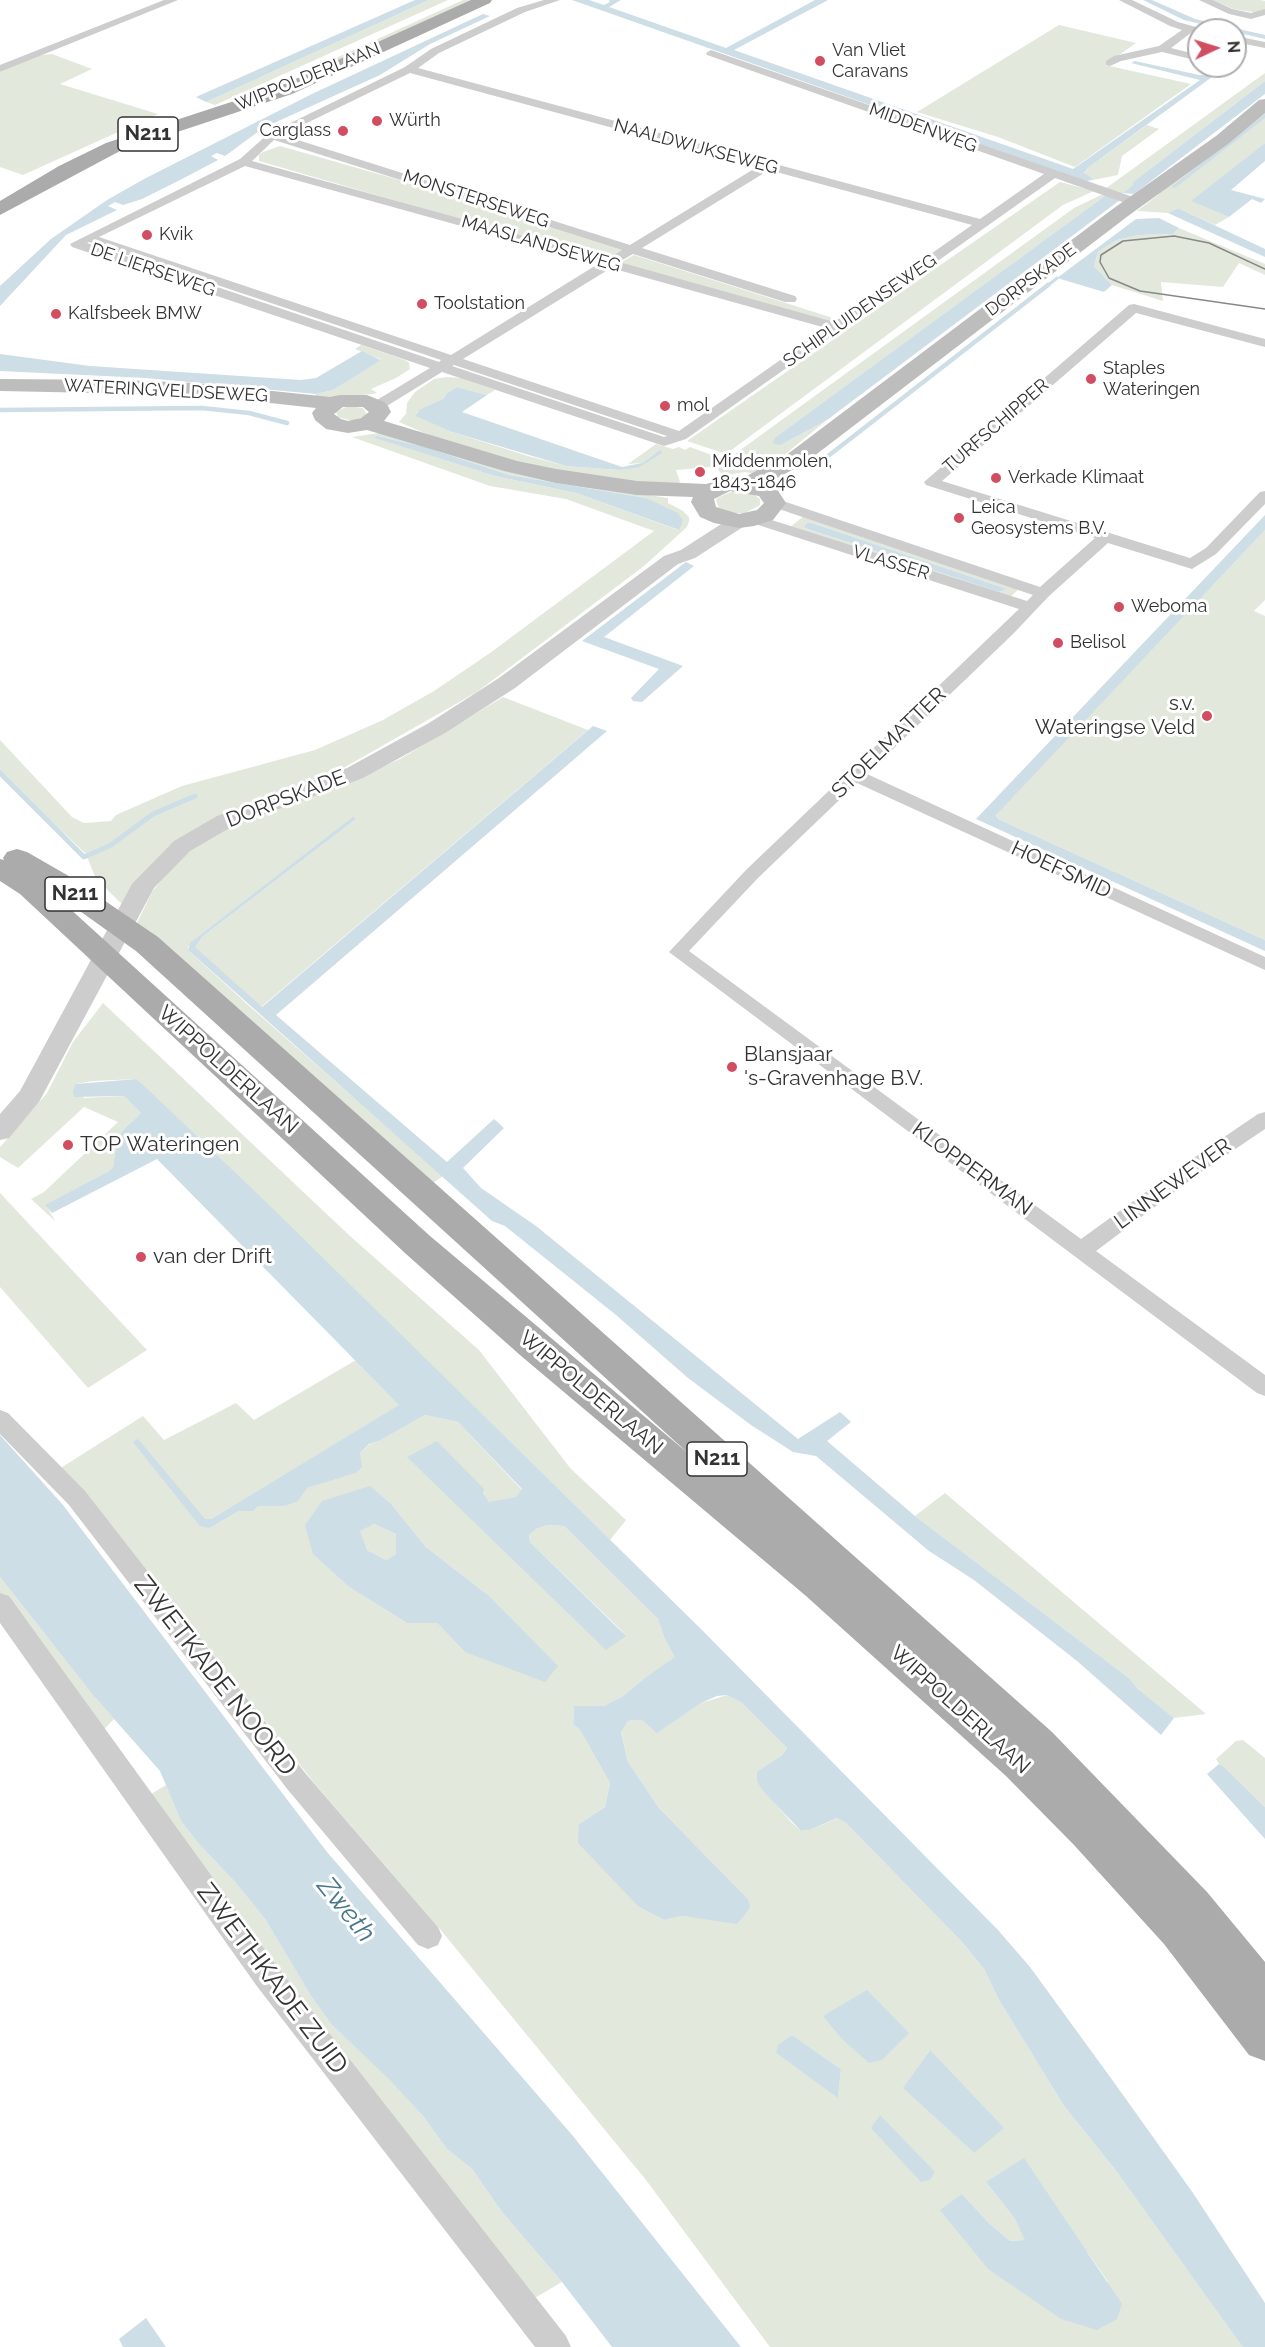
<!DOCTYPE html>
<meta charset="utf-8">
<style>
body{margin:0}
#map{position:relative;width:1265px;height:2347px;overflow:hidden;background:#fff;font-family:Raleway,sans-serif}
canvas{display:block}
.north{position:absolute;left:1187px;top:18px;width:60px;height:60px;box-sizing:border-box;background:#fff;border:2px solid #adadad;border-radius:50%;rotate:86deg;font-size:16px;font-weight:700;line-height:24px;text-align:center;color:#333}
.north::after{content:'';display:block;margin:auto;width:21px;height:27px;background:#d14d60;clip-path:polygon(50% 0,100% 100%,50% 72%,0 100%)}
</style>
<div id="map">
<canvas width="1265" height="2347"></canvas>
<div class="north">N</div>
</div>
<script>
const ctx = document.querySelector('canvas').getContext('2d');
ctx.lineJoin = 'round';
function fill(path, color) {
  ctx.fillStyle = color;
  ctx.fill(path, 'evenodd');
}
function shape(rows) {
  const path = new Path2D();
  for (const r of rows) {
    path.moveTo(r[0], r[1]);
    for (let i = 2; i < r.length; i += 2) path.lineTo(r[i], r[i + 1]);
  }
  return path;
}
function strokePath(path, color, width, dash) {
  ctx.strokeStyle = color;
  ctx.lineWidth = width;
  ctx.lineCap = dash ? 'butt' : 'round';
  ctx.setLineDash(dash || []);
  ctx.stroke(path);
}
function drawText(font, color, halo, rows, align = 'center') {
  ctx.font = font + ' Raleway,sans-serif';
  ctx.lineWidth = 6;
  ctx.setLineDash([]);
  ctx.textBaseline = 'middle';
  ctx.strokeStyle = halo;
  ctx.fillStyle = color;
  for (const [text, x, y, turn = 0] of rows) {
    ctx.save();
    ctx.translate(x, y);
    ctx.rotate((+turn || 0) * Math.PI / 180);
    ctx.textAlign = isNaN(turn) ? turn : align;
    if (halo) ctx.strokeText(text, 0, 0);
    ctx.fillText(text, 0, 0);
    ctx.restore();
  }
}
fill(shape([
 [429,0,448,0,215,105,206,102],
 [463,0,477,0,323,71,314,68],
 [1213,0,1260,0,1265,1,1265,9,1259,13,1233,9],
 [1059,25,1136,43,1105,65,1191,84,1075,167,998,137,917,112],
 [52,54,92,69,60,84,158,114,23,175,0,167,0,72,41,55],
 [1265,73,1265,81,1133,182,1133,185,1123,193,1120,195,1105,189],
 [1265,110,1265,143,1192,201,1229,217,1215,225,1178,208,1168,213,1137,211,1158,195,1164,187],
 [1147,125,1159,129,1122,156,1118,175,1093,180,1092,178,1084,174,1089,167],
 [280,146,396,179,622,250,603,261,259,161,259,155,263,152],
 [1060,182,1094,191,1063,205,726,454,687,441],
 [1103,194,1106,195,777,436,781,445,827,420,760,475,745,472,722,476,718,469,721,464,1074,208],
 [1179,228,1265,264,1265,275,1239,263,1223,287,1161,282,1163,301,1112,285,1094,266,1098,252,1117,240,1139,235,1173,234],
 [634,255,830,317,835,321,828,323,614,266],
 [361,345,405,360,409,363,410,369,396,378,371,389,377,393,372,394,312,400,316,394,333,390,381,359,355,349],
 [447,377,461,378,495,390,487,395,457,387,447,393,443,399,417,412,452,432,528,456,566,466,619,470,638,468,660,450,642,463,628,464,656,444,673,449,679,447,685,450,690,447,720,458,710,467,676,470,680,482,673,487,552,472,429,435,399,422,406,414,407,403,415,392,434,379],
 [348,406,363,408,367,415,352,421,338,417,336,412],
 [379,433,566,482,668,498,668,503,683,511,689,517,689,521,687,527,644,566,477,692,315,784,166,851,138,880,122,904,96,879,86,854,0,772,0,740,72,817,84,823,111,821,116,815,182,786,315,750,383,720,434,691,490,653,654,531,566,499,490,486,352,437],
 [377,436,425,447,509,475,646,498,683,521,678,530,576,493,495,476,373,437],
 [733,491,752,493,760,499,760,505,745,513,730,513,719,508,716,501,717,498],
 [805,515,1019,589,1009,598,789,528],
 [807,523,812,523,1007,589,999,592,805,528,804,526],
 [1265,530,1265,600,1254,611,1265,616,1265,940,998,819,996,814],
 [503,697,588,730,261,1007,194,947,202,937,356,819,353,818,196,938,188,947,188,950,247,1004,443,1176,429,1186,137,923,152,892,172,867,193,847,242,820,347,783,400,759],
 [103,1003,350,1236,479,1350,571,1469,626,1520,610,1540,137,1079,93,1081,76,1084,84,1098,124,1096,141,1113,122,1131,117,1140,113,1167,109,1171,46,1205,55,1221,31,1199,44,1192,118,1122,84,1107,18,1168,0,1157,0,1147,47,1093,73,1042],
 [0,1193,147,1350,88,1388,0,1287],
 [356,1360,400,1405,211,1519,205,1519,210,1528,239,1511,254,1511,258,1506,284,1506,306,1488,356,1473,360,1453,370,1444,379,1441,425,1415,458,1422,522,1490,516,1497,489,1503,483,1493,408,1457,626,1635,530,1542,529,1535,536,1529,547,1525,564,1526,658,1619,664,1637,673,1649,676,1657,646,1677,623,1696,604,1706,574,1706,573,1724,580,1730,610,1783,605,1807,579,1824,639,1907,664,1920,682,1916,738,1923,748,1899,659,1808,628,1762,621,1731,628,1721,637,1720,643,1721,657,1732,701,1703,727,1695,742,1703,787,1748,782,1755,769,1764,757,1782,791,1822,801,1831,810,1830,838,1818,846,1823,962,1942,984,1969,999,2000,1064,2106,1114,2168,1243,2347,770,2347,646,2180,439,1928,315,1784,99,1510,59,1469,143,1416,164,1440,236,1403,254,1420],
 [392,1505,426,1547,488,1595,465,1652,437,1623,407,1623,349,1587,314,1554],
 [792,2035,841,2069,838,2097,776,2053],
 [929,2051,930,2051,974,2153,904,2088],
 [986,2182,1088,2253,1108,2282,988,2269,962,2194,989,2223,1010,2241,1026,2240,1015,2219],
 [945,1493,1206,1714,1174,1718,1138,1689,1129,1678,915,1516],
 [374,1524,396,1534,396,1554,386,1560,367,1550,359,1530],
 [0,1577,92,1694,114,1719,93,1741,0,1615],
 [1243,1740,1265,1758,1265,1807,1222,1765,1219,1764,1216,1759,1236,1741],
 [166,1785,181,1821,198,1843,235,1882,265,1919,311,1996,331,2024,390,2079,423,2116,447,2149,472,2169,502,2212,562,2282,533,2299,146,1797]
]), '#e3e8dd');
fill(shape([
 [415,0,429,0,206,102,196,97],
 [572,0,589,0,604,5,610,2,609,0,621,0,609,7,726,48,815,0,828,0,734,50,1073,169,1200,80,1131,63,1135,61,1199,75,1206,75,1219,66,1227,66,1089,167,1084,173,1092,178,1093,180,1086,181],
 [1143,0,1152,0,1195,19,1265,35,1265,39,1184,20],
 [483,14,490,16,430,44,380,75,263,128,225,156,217,153,211,156,218,160,182,179,142,199,123,205,115,202,108,206,117,210,66,235,0,306,0,286,51,239,107,200,144,179,312,94],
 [1265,81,1265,94,1134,194,1123,193,1133,185,1133,182],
 [1265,114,1265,118,1175,188,1171,187],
 [1265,143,1265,161,1231,190,1265,199,1261,203,1252,199,1229,217,1191,201],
 [1106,195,1120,200,827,420,781,445,774,444,773,441,777,436],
 [1178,208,1265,249,1265,257,1168,213],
 [1159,218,1179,228,1173,234,1139,235,1117,240,1098,252,1094,266,1112,285,1104,292,1057,278,1136,219],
 [362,351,381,360,333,390,316,394,146,378,0,371,0,354,90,366,301,380,316,378],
 [457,387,487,395,462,412,622,467,642,463,660,450,662,453,638,468,619,470,566,466,452,432,416,416,419,410,443,399,447,393],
 [377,436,425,447,509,475,646,498,678,513,683,521,679,530,576,493,495,476,372,437],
 [1265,515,1265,530,996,815,998,819,1265,940,1265,951,976,819],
 [807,523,812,523,1007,589,999,592,805,528,804,526],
 [686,562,694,566,604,637,683,666,642,702,633,701,631,698,659,669,582,641],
 [593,726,607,731,276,1015,447,1162,494,1119,504,1128,463,1168,481,1188,536,1226,798,1439,840,1412,851,1422,827,1441,915,1516,1129,1678,1138,1689,1174,1718,1161,1735,1077,1661,974,1580,929,1551,816,1456,793,1452,751,1425,688,1378,616,1315,505,1226,492,1221,188,950,190,943,196,938,353,817,356,819,202,937,195,947,262,1007],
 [137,1079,266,1202,702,1630,998,1930,1030,1967,1113,2081,1193,2193,1265,2303,1265,2347,1243,2347,1237,2339,1114,2168,1064,2106,999,2000,984,1969,962,1942,846,1823,837,1818,810,1830,801,1831,764,1792,757,1782,757,1772,782,1755,787,1748,742,1703,727,1695,717,1696,701,1703,657,1733,643,1721,637,1720,628,1721,621,1732,628,1762,659,1808,748,1899,750,1908,737,1924,682,1916,664,1920,639,1907,578,1843,579,1824,605,1807,610,1783,580,1730,573,1724,574,1706,604,1706,623,1696,646,1677,675,1657,664,1637,658,1619,564,1526,547,1525,536,1529,529,1535,530,1542,626,1636,606,1650,407,1457,437,1441,484,1489,483,1493,489,1502,516,1497,522,1489,458,1422,425,1415,379,1441,369,1444,360,1453,362,1467,356,1473,307,1488,298,1501,284,1506,258,1506,254,1511,239,1511,210,1528,200,1526,133,1442,138,1439,205,1519,211,1519,399,1405,157,1159,52,1213,45,1205,109,1171,113,1167,117,1140,122,1131,141,1113,124,1096,74,1097,73,1091,76,1084],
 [0,1435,63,1505,327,1852,573,2136,741,2347,612,2347,562,2282,502,2212,472,2169,447,2149,423,2116,390,2080,331,2024,311,1996,265,1919,235,1882,198,1843,181,1821,160,1771,92,1694,0,1577],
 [370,1486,392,1505,426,1547,488,1595,558,1666,545,1682,465,1652,437,1623,407,1623,349,1587,313,1554,305,1525,322,1501],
 [374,1524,396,1534,396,1554,386,1560,367,1550,360,1531],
 [1219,1764,1222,1765,1265,1807,1265,1839,1207,1774],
 [867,1990,909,2033,882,2060,869,2063,842,2039,823,2016],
 [792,2035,841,2069,838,2098,776,2053,778,2045],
 [930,2050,1004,2128,974,2153,903,2088],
 [880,2115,935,2172,930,2180,921,2182,871,2128],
 [1024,2158,1122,2304,1117,2319,1097,2330,1061,2319,988,2269,940,2210,962,2194,989,2223,1010,2241,1025,2240,1015,2219,986,2182],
 [146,2318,166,2347,123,2347,119,2339]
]), '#cddee6');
strokePath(shape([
 [1046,287,1057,278]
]), '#cddee6', 3);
strokePath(shape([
 [0,410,202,408,249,413,287,423],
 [823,460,1048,285]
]), '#cddee6', 4.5);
strokePath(shape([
 [0,773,84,857,111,845,153,814,195,796]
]), '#cddee6', 5);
fill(shape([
 [164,0,178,0,0,72,0,65,164,0],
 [544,0,560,0,525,12,439,53,418,68,980,219,1044,174,707,55,706,53,711,50,1139,199,1141,202,1139,205,1131,205,1055,178,686,439,664,446,442,372,382,409,372,409,370,406,372,403,430,368,72,247,70,244,240,159,268,134,405,67,431,49,517,8,544,0],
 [410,73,757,167,630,245,282,135,410,73],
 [274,140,622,250,607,259,252,161,274,140],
 [245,166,598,264,451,355,99,237,245,166],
 [769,170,972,225,834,322,619,262,633,254,785,302,795,302,797,299,795,296,642,248,769,170],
 [89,242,441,360,439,362,87,243,89,242],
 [611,268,826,328,679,431,463,359,611,268],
 [454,365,667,436,664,437,452,366,454,365],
 [1119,0,1132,0,1178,22,1203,29,1199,30,1199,34,1192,32,1171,48,1199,55,1199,61,1162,52,1121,61,1110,66,1106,65,1106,61,1114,56,1159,46,1182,30,1170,26,1119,0],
 [1199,0,1213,0,1232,9,1251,13,1265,9,1265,15,1251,19,1229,14,1199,0],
 [1235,36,1265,42,1265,48,1235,42,1235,36],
 [1134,304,1265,339,1265,347,1136,313,942,481,1190,558,1206,548,1260,492,1265,491,1265,504,1216,554,1192,569,1108,543,1049,596,1014,633,867,774,1265,957,1265,970,857,783,758,878,689,951,1081,1239,1186,1163,1258,1114,1265,1112,1265,1129,1200,1173,1096,1251,1265,1375,1265,1396,1257,1393,669,952,746,870,1019,609,749,522,746,519,749,516,759,516,1027,601,1033,595,770,506,768,503,775,499,780,500,1040,587,1095,538,926,485,924,482,1129,305,1134,304],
 [0,1410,8,1413,85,1491,306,1774,438,1927,442,1936,438,1945,428,1949,418,1945,288,1790,69,1505,0,1434,0,1410],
 [0,1593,9,1596,276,1965,566,2336,571,2347,535,2347,256,1985,0,1623,0,1593]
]), '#cdcdcd');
fill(shape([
 [739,515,746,517,749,521,746,525,695,558,678,564,515,688,445,733,363,778,233,826,190,851,154,888,39,1102,9,1138,0,1140,0,1114,20,1091,132,884,174,841,217,816,347,768,429,723,499,678,664,556,681,550,732,517,739,515]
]), '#cdcdcd');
fill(shape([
 [1265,99,1265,113,1228,144,1128,216,805,463,766,484,775,486,786,503,773,520,754,526,739,528,714,523,700,517,691,502,693,497,637,495,556,483,504,471,367,430,348,433,326,429,315,420,312,413,316,408,196,395,0,391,0,379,122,380,196,383,330,397,340,395,367,395,384,402,388,406,391,412,384,421,517,461,556,469,637,481,706,484,730,477,743,478,789,453,1114,208,1216,136,1259,100,1265,99],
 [343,407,363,407,369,412,361,418,348,421,341,419,334,414,343,407],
 [730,491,759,496,764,503,757,510,739,514,716,507,714,499,730,491]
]), '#bdbdbd');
fill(shape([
 [471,0,492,0,490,3,292,94,120,151,0,215,0,201,59,166,106,143,280,86,471,0],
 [17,849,27,852,67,875,158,937,1052,1732,1207,1892,1265,1962,1265,2061,1249,2055,1164,1944,1074,1845,1006,1776,806,1596,520,1355,406,1254,20,894,0,881,0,859,4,860,3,858,7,852,17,849],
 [46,887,136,951,689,1454,430,1236,46,887]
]), '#ababab');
strokePath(shape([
 [1265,269,1209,243,1174,236,1123,241,1101,255,1100,262,1109,278,1140,291,1265,309]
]), '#888', 1.5);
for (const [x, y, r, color] of [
 [820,61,6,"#d14d60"],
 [377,121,6,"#d14d60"],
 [343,131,6,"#d14d60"],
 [147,235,6,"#d14d60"],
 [422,304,6,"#d14d60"],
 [56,314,6,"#d14d60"],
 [1091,379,6,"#d14d60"],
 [665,406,6,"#d14d60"],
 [700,472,6,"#d14d60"],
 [996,478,6,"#d14d60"],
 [959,518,6,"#d14d60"],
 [1119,607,6,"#d14d60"],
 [1058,643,6,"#d14d60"],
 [1207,716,6,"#d14d60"],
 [732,1067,6,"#d14d60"],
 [68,1145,6,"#d14d60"],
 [141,1257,6,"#d14d60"]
]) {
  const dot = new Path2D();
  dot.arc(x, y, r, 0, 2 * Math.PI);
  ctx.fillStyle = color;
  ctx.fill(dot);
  strokePath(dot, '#fff', 2);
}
drawText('18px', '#333', '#fff', [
 ["Van Vliet",832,51],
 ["Caravans",832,72],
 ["Würth",389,121],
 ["Carglass",331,131,"right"],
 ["Kvik",159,235],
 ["Toolstation",434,304],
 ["Kalfsbeek BMW",68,314],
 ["Staples",1103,369],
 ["Wateringen",1103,390],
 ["mol",677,406],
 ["Middenmolen,",712,462],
 ["1843-1846",712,483],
 ["Verkade Klimaat",1008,478],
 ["Leica",971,508],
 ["Geosystems B.V.",971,529],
 ["Weboma",1131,607],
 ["Belisol",1070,643]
], 'left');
drawText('18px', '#333', '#fff', [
 ["WIPPOLDERLAAN",308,77,-22],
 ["MIDDENWEG",923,128,20],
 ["NAALDWIJKSEWEG",696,147,15],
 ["MONSTERSEWEG",476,199,18],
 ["MAASLANDSEWEG",541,244,16],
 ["DE LIERSEWEG",153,270,19],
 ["DORPSKADE",1031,280,-37],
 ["SCHIPLUIDENSEWEG",860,311,-35],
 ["WATERINGVELDSEWEG",166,391,3],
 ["TURFSCHIPPER",996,426,-41],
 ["VLASSER",891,563,17]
]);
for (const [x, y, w] of [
 [148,134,60],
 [75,894,60],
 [717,1459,60]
]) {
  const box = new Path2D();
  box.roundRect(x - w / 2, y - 17, w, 34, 4.5);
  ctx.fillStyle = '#fff';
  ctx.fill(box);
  strokePath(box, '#333', 1.5);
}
drawText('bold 20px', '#333', null, [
 ["N211",148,134],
 ["N211",75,894],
 ["N211",717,1459]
]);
drawText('21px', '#333', '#fff', [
 ["s.v.",1195,704,"right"],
 ["Wateringse Veld",1195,728,"right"],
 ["Blansjaar",744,1055],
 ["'s-Gravenhage B.V.",744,1079],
 ["TOP Wateringen",80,1145],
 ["van der Drift",153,1257]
], 'left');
drawText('21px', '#333', '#fff', [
 ["STOELMATTER",889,743,-44],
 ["DORPSKADE",286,799,-21],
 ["HOEFSMID",1061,870,25],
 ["WIPPOLDERLAAN",228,1070,42],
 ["KLOPPERMAN",972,1169,36],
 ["LINNEWEVER",1173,1184,-36],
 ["WIPPOLDERLAAN",591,1393,40],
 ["WIPPOLDERLAAN",960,1710,42]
]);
drawText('26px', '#333', '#fff', [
 ["ZWETKADE NOORD",215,1676,52],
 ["ZWETHKADE ZUID",272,1979,53]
]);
drawText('italic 27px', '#49778c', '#fff', [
 ["Zweth",346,1910,51]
]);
</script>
